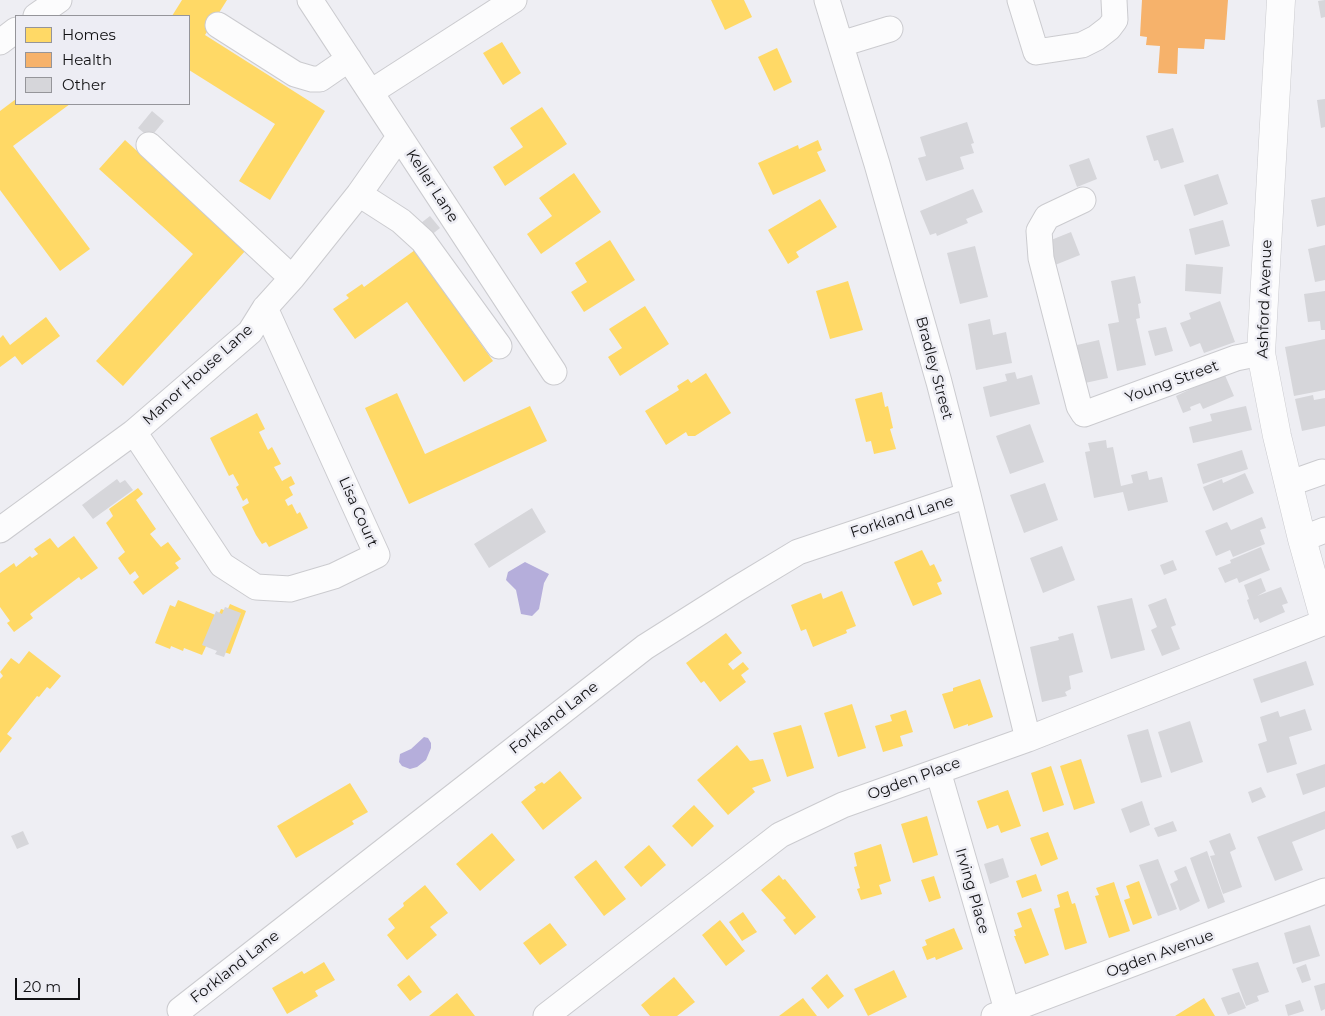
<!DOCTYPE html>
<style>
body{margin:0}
#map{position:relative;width:1325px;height:1016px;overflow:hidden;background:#eeeef3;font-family:Montserrat,sans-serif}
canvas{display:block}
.legend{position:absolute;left:15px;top:15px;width:175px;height:90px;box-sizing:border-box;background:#ededf4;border:1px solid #95959a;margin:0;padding:6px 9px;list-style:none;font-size:15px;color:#121214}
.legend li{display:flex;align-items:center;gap:10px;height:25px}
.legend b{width:25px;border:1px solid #95959a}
.scale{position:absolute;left:15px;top:978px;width:65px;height:22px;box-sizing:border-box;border:2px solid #121214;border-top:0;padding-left:6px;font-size:15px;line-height:18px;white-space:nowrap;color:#121214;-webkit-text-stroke:4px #ededf4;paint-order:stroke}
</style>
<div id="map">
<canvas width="1325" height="1016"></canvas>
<ul class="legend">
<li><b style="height:14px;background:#ffd966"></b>Homes</li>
<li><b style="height:14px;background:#f6b26b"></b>Health</li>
<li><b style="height:14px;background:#d6d6da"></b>Other</li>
</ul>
<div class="scale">20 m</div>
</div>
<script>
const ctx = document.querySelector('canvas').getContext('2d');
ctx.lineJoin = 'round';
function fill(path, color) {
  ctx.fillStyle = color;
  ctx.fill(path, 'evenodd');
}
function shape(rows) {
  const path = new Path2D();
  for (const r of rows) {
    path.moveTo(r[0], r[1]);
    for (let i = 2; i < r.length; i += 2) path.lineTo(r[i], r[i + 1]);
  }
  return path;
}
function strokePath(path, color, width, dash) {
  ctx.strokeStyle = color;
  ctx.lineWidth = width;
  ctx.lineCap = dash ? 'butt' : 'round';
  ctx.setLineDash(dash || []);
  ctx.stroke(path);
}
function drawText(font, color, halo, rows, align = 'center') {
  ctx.font = font + ' Montserrat,sans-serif';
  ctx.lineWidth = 5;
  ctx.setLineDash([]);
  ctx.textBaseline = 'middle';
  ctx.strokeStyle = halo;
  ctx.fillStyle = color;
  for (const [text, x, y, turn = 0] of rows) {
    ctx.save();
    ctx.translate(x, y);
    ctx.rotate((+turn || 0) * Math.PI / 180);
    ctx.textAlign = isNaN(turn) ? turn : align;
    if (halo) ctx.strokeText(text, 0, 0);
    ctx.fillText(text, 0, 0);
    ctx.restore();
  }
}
fill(shape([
 [525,562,549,574,544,583,539,609,532,616,521,614,516,590,506,580,508,572],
 [424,737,428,738,431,743,431,748,426,760,417,767,410,769,402,766,399,762,400,754,411,749]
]), '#b5aedb');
fill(shape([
 [182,0,227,0,205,35,325,111,270,200,239,181,275,124,189,70,189,16,172,16],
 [711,0,744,0,752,17,725,30],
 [502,42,521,73,503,85,483,53],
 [777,48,792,82,774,91,758,57],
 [16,99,16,104,70,104,13,146,90,249,60,271,0,190,0,111],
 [542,107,567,144,505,186,493,167,523,147,510,128],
 [125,140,246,250,123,386,96,361,193,254,99,169],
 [818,140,822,150,817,152,826,171,773,195,758,163,798,145,799,149],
 [574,173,601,212,541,254,527,234,552,216,539,198],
 [820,199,837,227,796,252,799,257,788,264,768,230],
 [610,240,635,280,584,312,571,292,587,282,575,263],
 [415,250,493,361,464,382,407,302,355,339,333,309,349,298,346,295,362,284,364,287],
 [848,281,863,330,830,339,816,291],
 [645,306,669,344,620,376,608,357,622,348,609,329],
 [46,317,60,336,22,365,15,356,0,367,0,338,3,335,10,345],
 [706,373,731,413,695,436,688,436,686,432,666,445,645,411,679,390,677,386,688,379,691,383],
 [882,392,885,407,888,406,893,428,890,429,896,449,874,454,871,441,866,442,855,399],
 [397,393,425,454,530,406,547,441,409,504,365,408],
 [257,413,265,429,259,432,268,450,272,447,281,464,274,467,282,481,291,476,295,484,289,487,293,495,285,500,288,506,292,504,297,514,300,512,308,528,269,547,266,542,262,544,256,535,242,507,249,503,247,498,243,501,236,487,239,485,233,474,229,476,210,438],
 [138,488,143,494,136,500,156,529,150,534,161,547,168,542,181,559,175,563,179,568,143,595,133,582,139,577,135,571,130,575,118,558,125,552,106,523,113,516,109,509],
 [74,536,98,568,81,580,79,577,35,610,30,614,33,618,14,632,7,623,10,621,0,607,0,573,14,563,16,567,30,556,32,558,38,554,34,549,50,538,58,548],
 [922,550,930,566,934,564,942,581,937,583,942,594,913,606,894,562],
 [842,591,856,626,846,630,847,633,813,647,806,629,801,631,791,605,821,593,823,599],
 [178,600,218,616,221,609,227,611,230,604,246,611,230,654,221,651,222,648,208,642,202,655,184,648,183,651,171,646,170,649,155,643,170,605,175,607],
 [726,633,742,653,728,664,733,670,743,662,749,669,741,675,746,682,720,702,704,681,701,683,686,663],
 [29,651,61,676,50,689,47,687,39,697,37,696,7,734,12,738,0,753,0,679,3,676,0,672,11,658,19,664],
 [980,679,993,717,968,726,968,724,954,729,942,694,953,691,953,688],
 [852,704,866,748,838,757,824,713],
 [906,710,913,732,900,736,903,746,883,752,875,726,892,721,890,715],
 [801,725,814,768,787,777,773,733],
 [737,745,750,761,763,759,771,781,752,788,755,792,728,815,697,780],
 [1081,759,1095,803,1074,810,1060,766],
 [1051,766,1064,805,1043,812,1031,773],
 [560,771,582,798,543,830,521,802,536,790,534,787,542,782,544,784],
 [350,783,368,812,352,821,354,824,296,858,277,826],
 [1008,790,1021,826,1001,833,998,825,987,829,977,801],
 [694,805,714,826,692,847,672,826],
 [927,816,938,855,913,863,901,824],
 [1048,832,1058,859,1041,866,1030,838],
 [492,833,515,860,480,891,456,864],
 [881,844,891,881,879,885,882,894,861,900,857,889,860,888,854,867,857,866,854,853],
 [649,845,666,865,641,887,624,867],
 [596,860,626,899,604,916,574,877],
 [1036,874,1042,891,1022,898,1016,881],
 [779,875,783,880,785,879,816,917,795,935,783,920,786,918,761,890],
 [934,876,941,898,929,902,921,880],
 [1139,881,1152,918,1133,925,1124,900,1130,898,1126,886],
 [1114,882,1130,931,1109,938,1095,896,1099,895,1096,888],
 [425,885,448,913,430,927,437,935,407,960,387,935,395,928,388,919,404,906,403,903],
 [1068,891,1072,904,1075,903,1087,943,1065,950,1054,909,1060,907,1057,895],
 [1031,908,1049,955,1025,964,1014,936,1016,936,1014,930,1022,927,1017,913],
 [743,912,757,932,742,941,729,922],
 [720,920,745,951,726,966,702,935],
 [550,923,567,945,540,965,523,943],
 [954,928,963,949,936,960,935,957,927,960,922,947,927,945,925,940],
 [324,962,335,980,315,991,318,996,287,1014,272,988,302,971,304,974],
 [894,970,907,997,868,1016,854,989],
 [827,974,844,996,828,1009,811,988],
 [409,975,422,992,410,1001,397,985],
 [674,977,695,1002,677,1016,650,1016,641,1005],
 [457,993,475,1016,429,1016],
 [803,998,817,1016,779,1016],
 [1204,998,1215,1016,1175,1016]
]), '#ffd966');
fill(shape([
 [1142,0,1228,0,1225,40,1205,39,1204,49,1178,48,1177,74,1158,73,1160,46,1146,45,1147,37,1140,36]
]), '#f6b26b');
fill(shape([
 [1325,0,1325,17,1321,18,1318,1],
 [1325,99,1325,127,1321,128,1317,100],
 [152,111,164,121,150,138,138,128],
 [967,122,974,143,971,144,974,153,960,157,964,169,926,181,918,158,926,156,920,137],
 [1173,128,1184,162,1161,169,1158,160,1154,161,1146,136],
 [1089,158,1097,179,1077,187,1069,165],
 [1218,174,1228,204,1194,216,1184,185],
 [973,189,983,212,966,219,968,223,937,236,936,233,930,235,920,211],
 [1325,197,1325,225,1317,227,1311,200],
 [430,216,440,228,430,236,421,223],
 [1223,220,1230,246,1195,255,1189,229],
 [1071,232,1080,255,1055,265,1046,242],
 [1325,245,1325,280,1315,282,1308,249],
 [975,246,988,297,960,304,947,253],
 [1186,264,1223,267,1221,294,1185,291],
 [1135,276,1141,303,1138,304,1140,318,1136,319,1146,365,1117,371,1108,324,1119,322,1111,281],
 [1325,291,1325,330,1321,330,1320,321,1308,322,1304,294],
 [1220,301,1235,342,1204,353,1200,343,1190,347,1180,323,1191,319,1189,313],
 [990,319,993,335,1006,332,1012,363,976,370,968,324],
 [1166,327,1173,351,1155,356,1148,331],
 [1325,339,1325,390,1294,396,1285,347],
 [1099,340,1108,378,1085,383,1077,345],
 [1015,372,1017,379,1032,375,1040,404,990,417,983,387,1007,381,1005,374],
 [1224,373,1234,396,1203,409,1200,403,1190,407,1191,410,1183,413,1176,396],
 [1313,395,1314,400,1325,398,1325,426,1302,431,1295,399],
 [1246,406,1252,430,1193,443,1189,427,1212,421,1210,414],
 [1030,424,1044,462,1010,474,996,436],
 [1106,440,1107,448,1113,447,1121,486,1133,483,1131,475,1147,471,1149,480,1162,477,1168,502,1128,511,1123,492,1094,498,1085,452,1090,451,1088,443],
 [1242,450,1248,469,1203,484,1197,464],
 [1245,473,1254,493,1213,511,1203,487,1222,479,1223,483],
 [117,479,120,483,125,480,133,490,93,519,82,505],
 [1045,483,1058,520,1024,533,1010,495],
 [532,508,546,532,489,568,474,544],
 [1262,517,1266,528,1260,530,1265,544,1233,557,1230,550,1216,556,1205,531,1227,522,1231,530],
 [1062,546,1075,580,1043,593,1030,558],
 [1261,547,1270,570,1239,583,1237,578,1225,583,1218,568,1231,563,1230,560],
 [1173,560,1177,570,1164,575,1160,565],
 [1261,578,1266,591,1257,596,1281,587,1288,603,1282,605,1285,612,1260,623,1258,618,1254,620,1247,600,1249,599,1244,585],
 [1132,598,1145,650,1111,659,1097,606],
 [1166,598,1176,625,1171,627,1180,649,1162,656,1151,630,1157,627,1148,605],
 [225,607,241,613,224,657,215,654,217,651,202,645,216,611,222,614],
 [1073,633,1083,672,1069,676,1071,689,1065,692,1067,696,1042,702,1030,647,1059,640,1058,637],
 [1306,661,1314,685,1261,703,1253,679],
 [1305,709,1312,730,1289,737,1297,764,1267,773,1258,744,1267,741,1260,717,1278,711,1280,717],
 [1190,721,1203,762,1171,773,1158,732],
 [1148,729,1162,777,1141,783,1127,735],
 [1325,764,1325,787,1303,795,1296,774],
 [1261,787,1266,797,1252,803,1248,792],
 [1142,801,1150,825,1130,833,1121,809],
 [1325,811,1325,829,1292,842,1303,870,1275,881,1257,837],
 [1173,821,1177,831,1158,837,1154,828],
 [23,831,29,844,17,849,11,836],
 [1230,833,1236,849,1230,852,1242,887,1223,894,1210,856,1215,855,1209,841],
 [1207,851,1225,902,1208,909,1190,858],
 [1003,858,1009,877,990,884,984,864],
 [1158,859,1177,909,1158,916,1139,865],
 [1186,866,1200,901,1180,911,1170,884,1178,880,1174,871],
 [1310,925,1320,956,1293,964,1284,933],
 [1258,962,1269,992,1257,996,1259,1001,1246,1006,1232,969],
 [1306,964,1311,980,1302,983,1296,968],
 [1325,983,1325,1009,1321,1011,1314,986],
 [1239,992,1246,1008,1228,1015,1221,998],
 [1300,1000,1304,1011,1288,1016,1285,1005]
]), '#d6d6da');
const minor = shape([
 [310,0,554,372],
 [827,0,877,164,939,382,968,495,1028,739],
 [1020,0,1036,52,1082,45,1096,38,1109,28,1115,20,1114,0],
 [36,16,59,0],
 [218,25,295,74,312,79,320,79,349,59],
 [0,42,16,30],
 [841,44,890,29],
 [371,92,514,0],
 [149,145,292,278],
 [359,194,401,221,423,241,499,346],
 [1083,200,1047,217,1039,231,1041,258,1079,406,1084,414,1236,358,1261,353],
 [134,432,222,565,256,587,290,589,334,576,377,555,265,308],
 [1288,484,1322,472],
 [0,530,134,432,250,332,265,308,292,278,359,194,399,137],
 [1302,539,1325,530],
 [938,771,1007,1010],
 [180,1010,645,647,735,590,798,552,968,495],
 [546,1016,780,835,843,805,1028,739,1325,622],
 [994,1016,1325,891]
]);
const major = shape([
 [1281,0,1261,353,1277,436,1302,539,1325,621]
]);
strokePath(minor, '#cbcbcf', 27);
strokePath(major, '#cbcbcf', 29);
strokePath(minor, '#fcfcfd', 25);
strokePath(major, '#fcfcfd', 28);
drawText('15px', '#121214', '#ededf4', [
 ["Keller Lane",432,186,57],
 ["Ashford Avenue",1265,299,-88],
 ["Bradley Street",934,368,75],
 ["Manor House Lane",198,375,-42],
 ["Young Street",1172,382,-20],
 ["Lisa Court",358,512,66],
 ["Forkland Lane",902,517,-18],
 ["Forkland Lane",554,718,-38],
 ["Ogden Place",914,779,-20],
 ["Irving Place",972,891,74],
 ["Ogden Avenue",1160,954,-20],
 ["Forkland Lane",235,967,-38]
]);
</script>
